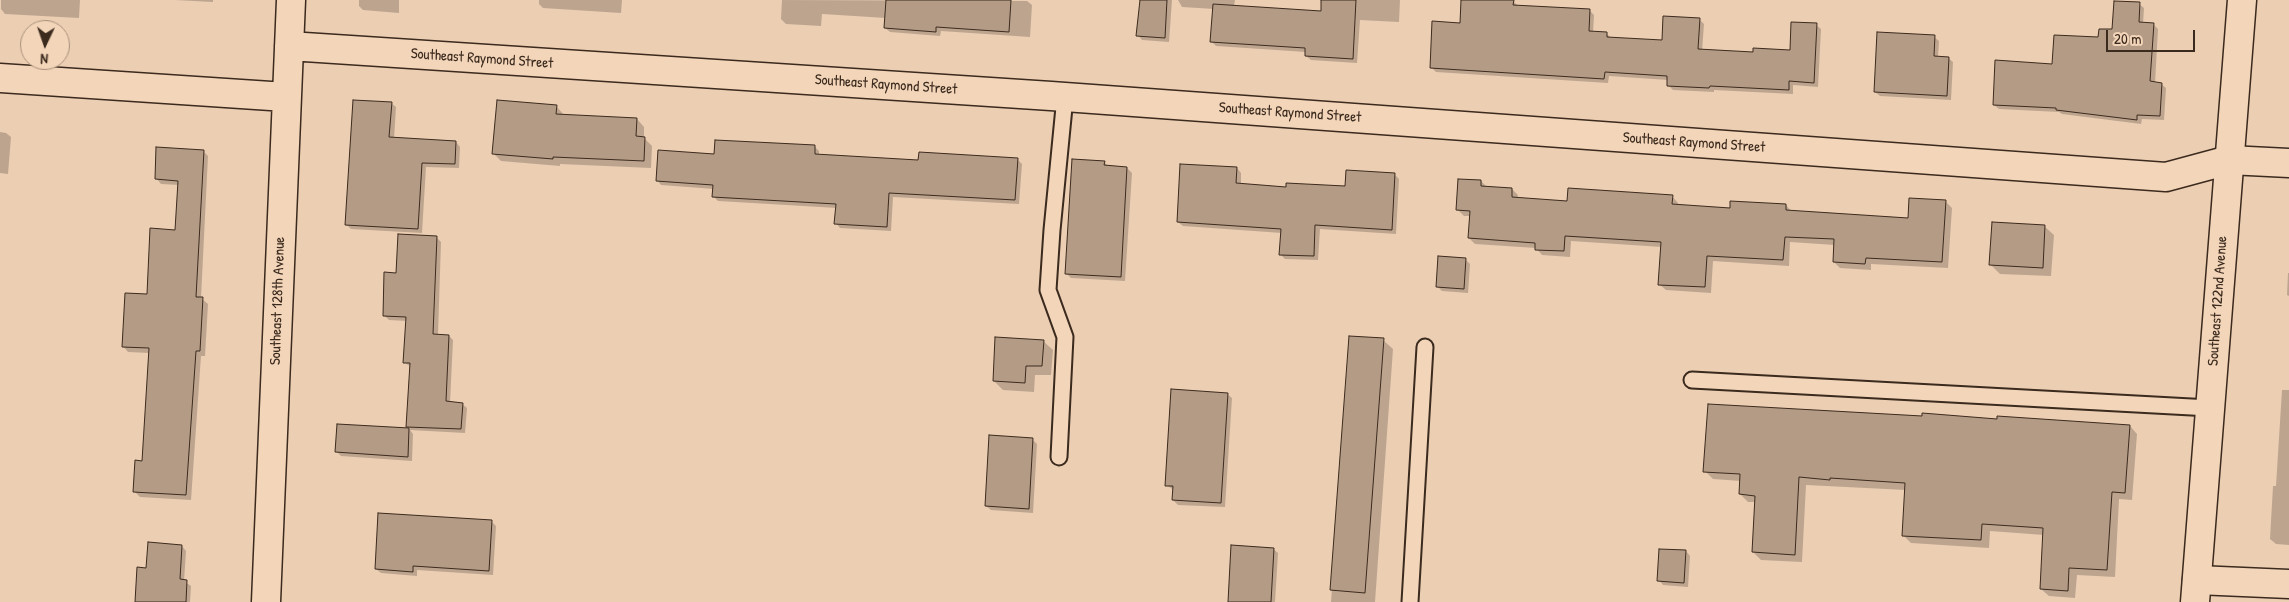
<!DOCTYPE html>
<style>
body{margin:0}
#map{position:relative;width:2289px;height:602px;overflow:hidden;background:#ecceb3;font-family:"Patrick Hand",sans-serif}
canvas{display:block}
.north{position:absolute;left:20px;top:20px;width:50px;height:50px;box-sizing:border-box;background:#f3d5b9;border:1px solid #a9917b;border-radius:50%;rotate:183deg;font-size:14px;font-weight:700;line-height:20px;text-align:center;color:#3b2a1e}
.north::after{content:'';display:block;margin:auto;width:18px;height:22px;background:#3b2a1e;clip-path:polygon(50% 0,100% 100%,50% 72%,0 100%)}
.scale{position:absolute;left:2106px;top:30px;width:89px;height:22px;box-sizing:border-box;border:2px solid #3b2a1e;border-top:0;padding-left:6px;font-size:15px;line-height:18px;white-space:nowrap;color:#3b2a1e;-webkit-text-stroke:4px #f3d5b9;paint-order:stroke}
</style>
<div id="map">
<canvas width="2289" height="602"></canvas>
<div class="north">N</div>
<div class="scale">20 m</div>
</div>
<script>
const ctx = document.querySelector('canvas').getContext('2d');
ctx.lineJoin = 'round';
function fill(path, color) {
  ctx.fillStyle = color;
  ctx.fill(path, 'evenodd');
}
function shape(rows) {
  const path = new Path2D();
  for (const r of rows) {
    path.moveTo(r[0], r[1]);
    for (let i = 2; i < r.length; i += 2) path.lineTo(r[i], r[i + 1]);
  }
  return path;
}
function strokePath(path, color, width, dash) {
  ctx.strokeStyle = color;
  ctx.lineWidth = width;
  ctx.lineCap = dash ? 'butt' : 'round';
  ctx.setLineDash(dash || []);
  ctx.stroke(path);
}
function drawText(font, color, halo, rows, align = 'center') {
  ctx.font = font + ' "Patrick Hand",sans-serif';
  ctx.lineWidth = 4;
  ctx.setLineDash([]);
  ctx.textBaseline = 'middle';
  ctx.strokeStyle = halo;
  ctx.fillStyle = color;
  for (const [text, x, y, turn = 0] of rows) {
    ctx.save();
    ctx.translate(x, y);
    ctx.rotate((+turn || 0) * Math.PI / 180);
    ctx.textAlign = isNaN(turn) ? turn : align;
    if (halo) ctx.strokeText(text, 0, 0);
    ctx.fillText(text, 0, 0);
    ctx.restore();
  }
}
fill(shape([
 [1,0,80,0,79,18,5,14,1,9],
 [175,0,213,0,213,2],
 [359,0,399,0,399,13,363,10,359,6],
 [539,0,622,0,621,13,543,8,539,4],
 [782,0,1027,1,1032,5,1030,37,941,31,940,36,890,32,885,28,886,18,822,14,821,26,786,24,781,19],
 [1141,0,1172,0,1169,42,1142,40,1138,35],
 [1178,0,1235,0,1234,6,1322,12,1323,0,1400,0,1399,22,1360,20,1357,63,1311,60,1306,56,1306,52,1216,46,1212,42,1214,9,1182,7],
 [1462,0,1513,1,1518,6,1590,11,1594,15,1593,33,1607,34,1612,39,1663,41,1699,19,1704,24,1702,51,1754,54,1791,51,1816,25,1821,29,1818,87,1793,85,1793,94,1714,90,1714,92,1673,90,1668,85,1668,80,1609,76,1608,83,1436,72,1431,67,1461,25],
 [2139,4,2144,8,2143,24,2153,24,2158,29,2155,83,2161,84,2166,88,2164,120,2142,119,2141,124,2062,114,2059,112,1999,109,1994,105,2113,31],
 [1934,37,1939,41,1938,57,1948,58,1953,62,1951,100,1880,96,1875,92],
 [391,103,396,107,394,139,456,142,460,147,459,168,426,167,422,233,351,229,346,224],
 [557,107,564,115,637,119,644,127,644,138,652,146,651,168,560,164,560,166,501,161,494,154],
 [0,132,6,133,11,137,8,174,0,173],
 [815,147,819,151,819,155,920,162,1017,159,1022,164,1019,204,893,197,891,231,840,228,836,223,837,208,718,201,713,196,714,189,661,185,657,180,716,156],
 [203,151,208,156,201,298,208,304,205,356,201,356,191,500,140,497,135,492,143,462,150,353,128,352,123,346,176,231,179,185,161,184,156,178],
 [1104,162,1109,167,1127,168,1132,173,1125,281,1071,278,1066,273],
 [1237,168,1241,173,1241,185,1287,188,1347,188,1395,175,1399,179,1396,234,1320,229,1318,260,1285,259,1280,254,1282,233,1183,226,1178,222],
 [1481,181,1488,188,1512,189,1518,195,1517,199,1568,202,1672,196,1678,203,1678,206,1731,209,1786,205,1792,212,1909,219,1945,201,1952,208,1948,268,1871,264,1871,270,1840,268,1834,262,1835,245,1790,242,1789,266,1713,261,1711,293,1666,290,1659,284,1662,247,1571,241,1570,257,1542,255,1536,248,1475,244,1469,238,1471,216,1464,216,1458,210],
 [2044,226,2054,235,2051,276,2000,274,1990,264],
 [436,237,441,242,438,335,449,336,453,340,450,403,462,404,467,408,465,433,410,430,413,434,412,461,341,456,337,452,338,426,411,429,407,426,411,367,404,362,407,321,389,320,384,315,397,274],
 [1465,259,1470,264,1468,293,1442,291,1438,287],
 [2288,273,2289,273,2289,296,2287,295],
 [1350,337,1383,340,1393,349,1375,602,1331,602],
 [1043,341,1053,350,1051,375,1035,375,1034,392,1003,390,994,381],
 [2282,390,2289,390,2289,545,2276,544,2270,539,2273,486,2276,486],
 [1227,394,1232,398,1225,507,1178,505,1173,500,1174,490,1166,485],
 [1923,417,2130,426,2137,434,2132,500,2119,499,2115,577,2077,575,2075,598,2049,596,2041,589,2044,535,1990,531,1989,548,1911,543,1903,535,1906,490,1806,485,1802,562,1761,560,1753,552,1756,502,1748,502,1740,494,1741,481,1713,479,1705,471],
 [1032,439,1037,444,1033,513,991,510,986,506],
 [491,521,496,526,493,575,417,570,417,576,381,573,376,569],
 [182,546,186,551,184,581,191,586,190,602,136,602,148,569],
 [1273,549,1278,553,1275,602,1229,602],
 [1686,551,1690,556,1688,587,1663,585,1659,580]
]), '#0003');
const building = shape([
 [886,0,1011,0,1009,32,936,27,936,32,884,28,886,0],
 [1140,0,1167,0,1165,38,1136,36,1140,0],
 [1321,0,1356,0,1353,59,1305,56,1305,48,1210,42,1213,4,1321,11,1321,0],
 [1461,0,1514,0,1513,5,1590,9,1589,31,1607,32,1607,37,1662,40,1663,16,1700,18,1698,49,1753,52,1753,48,1790,50,1791,22,1817,23,1814,83,1789,81,1789,90,1710,86,1709,88,1667,86,1667,76,1605,72,1604,79,1430,68,1432,21,1460,23,1461,0],
 [2114,1,2140,2,2139,22,2154,23,2150,81,2162,83,2160,116,2137,115,2137,120,2056,110,2056,108,1993,105,1995,60,2052,64,2054,35,2098,37,2099,29,2112,29,2114,1],
 [1877,32,1935,35,1934,56,1949,57,1947,96,1874,92,1877,32],
 [353,100,392,102,389,137,456,141,455,164,422,163,418,229,345,225,353,100],
 [497,100,557,105,556,114,637,118,636,136,645,137,644,161,553,157,553,159,492,154,497,100],
 [715,140,815,145,815,154,918,160,919,152,1018,158,1015,200,889,193,887,227,834,224,836,204,712,197,713,185,656,181,658,150,714,154,715,140],
 [156,147,204,150,196,297,203,297,200,351,196,351,186,495,133,492,135,460,142,461,149,348,122,347,125,293,147,294,150,228,175,230,178,181,155,179,156,147],
 [1072,159,1105,161,1104,165,1127,167,1121,277,1065,274,1072,159],
 [1180,164,1237,167,1236,183,1286,187,1286,183,1345,186,1346,170,1395,173,1392,230,1315,225,1314,256,1279,255,1281,229,1177,222,1180,164],
 [1458,179,1481,180,1481,186,1512,188,1512,197,1567,201,1568,188,1673,195,1672,204,1730,208,1730,201,1786,204,1786,210,1908,218,1909,198,1946,200,1942,262,1866,258,1865,264,1833,262,1834,239,1785,237,1783,260,1707,256,1705,287,1658,285,1661,242,1565,236,1564,251,1535,250,1535,243,1468,238,1470,211,1456,210,1458,179],
 [1992,222,2045,225,2043,268,1989,265,1992,222],
 [398,234,437,236,433,334,449,335,446,401,463,403,461,429,406,427,410,363,403,363,406,317,383,316,384,272,396,273,398,234],
 [1438,256,1466,258,1464,289,1436,287,1438,256],
 [1349,336,1384,338,1365,593,1330,590,1349,336],
 [995,337,1044,340,1042,366,1026,366,1025,383,993,381,995,337],
 [1171,389,1228,393,1221,503,1172,500,1173,486,1165,486,1171,389],
 [1708,404,1922,416,1922,413,1997,419,1997,416,2130,425,2125,493,2112,492,2107,570,2069,568,2068,591,2040,589,2043,528,1982,524,1981,540,1902,536,1905,483,1830,478,1830,480,1799,477,1795,555,1752,552,1755,496,1739,494,1740,474,1703,472,1708,404],
 [337,424,409,428,408,457,335,452,337,424],
 [989,435,1033,438,1029,509,985,506,989,435],
 [378,513,492,520,489,571,413,566,413,572,375,569,378,513],
 [148,542,182,545,180,579,187,580,186,602,135,602,137,567,146,568,148,542],
 [1231,545,1274,548,1271,602,1228,602,1231,545],
 [1659,549,1686,550,1684,583,1657,581,1659,549]
]);
fill(building, '#b49b85');
strokePath(building, '#3b2a1e', 1);
const lane = shape([
 [1692,380,2210,408],
 [1059,457,1065,337,1048,290,1052,230,1065,97],
 [1410,602,1425,347]
]);
const street = shape([
 [289,46,1051,96,2166,177,2229,160,2289,163],
 [0,78,286,97],
 [2197,580,2289,584],
 [266,602,291,0]
]);
const secondary = shape([
 [2195,602,2242,0]
]);
strokePath(lane, '#3b2a1e', 19);
strokePath(street, '#3b2a1e', 31);
strokePath(secondary, '#3b2a1e', 31);
strokePath(lane, '#f3d5b9', 15);
strokePath(street, '#f3d5b9', 28);
strokePath(secondary, '#f3d5b9', 28);
drawText('15px', '#3b2a1e', '#f3d5b9', [
 ["Southeast Raymond Street",482,59,4],
 ["Southeast Raymond Street",886,85,4],
 ["Southeast Raymond Street",1290,113,4],
 ["Southeast Raymond Street",1694,143,4],
 ["Southeast 128th Avenue",278,301,-88],
 ["Southeast 122nd Avenue",2218,301,-86]
]);
</script>
